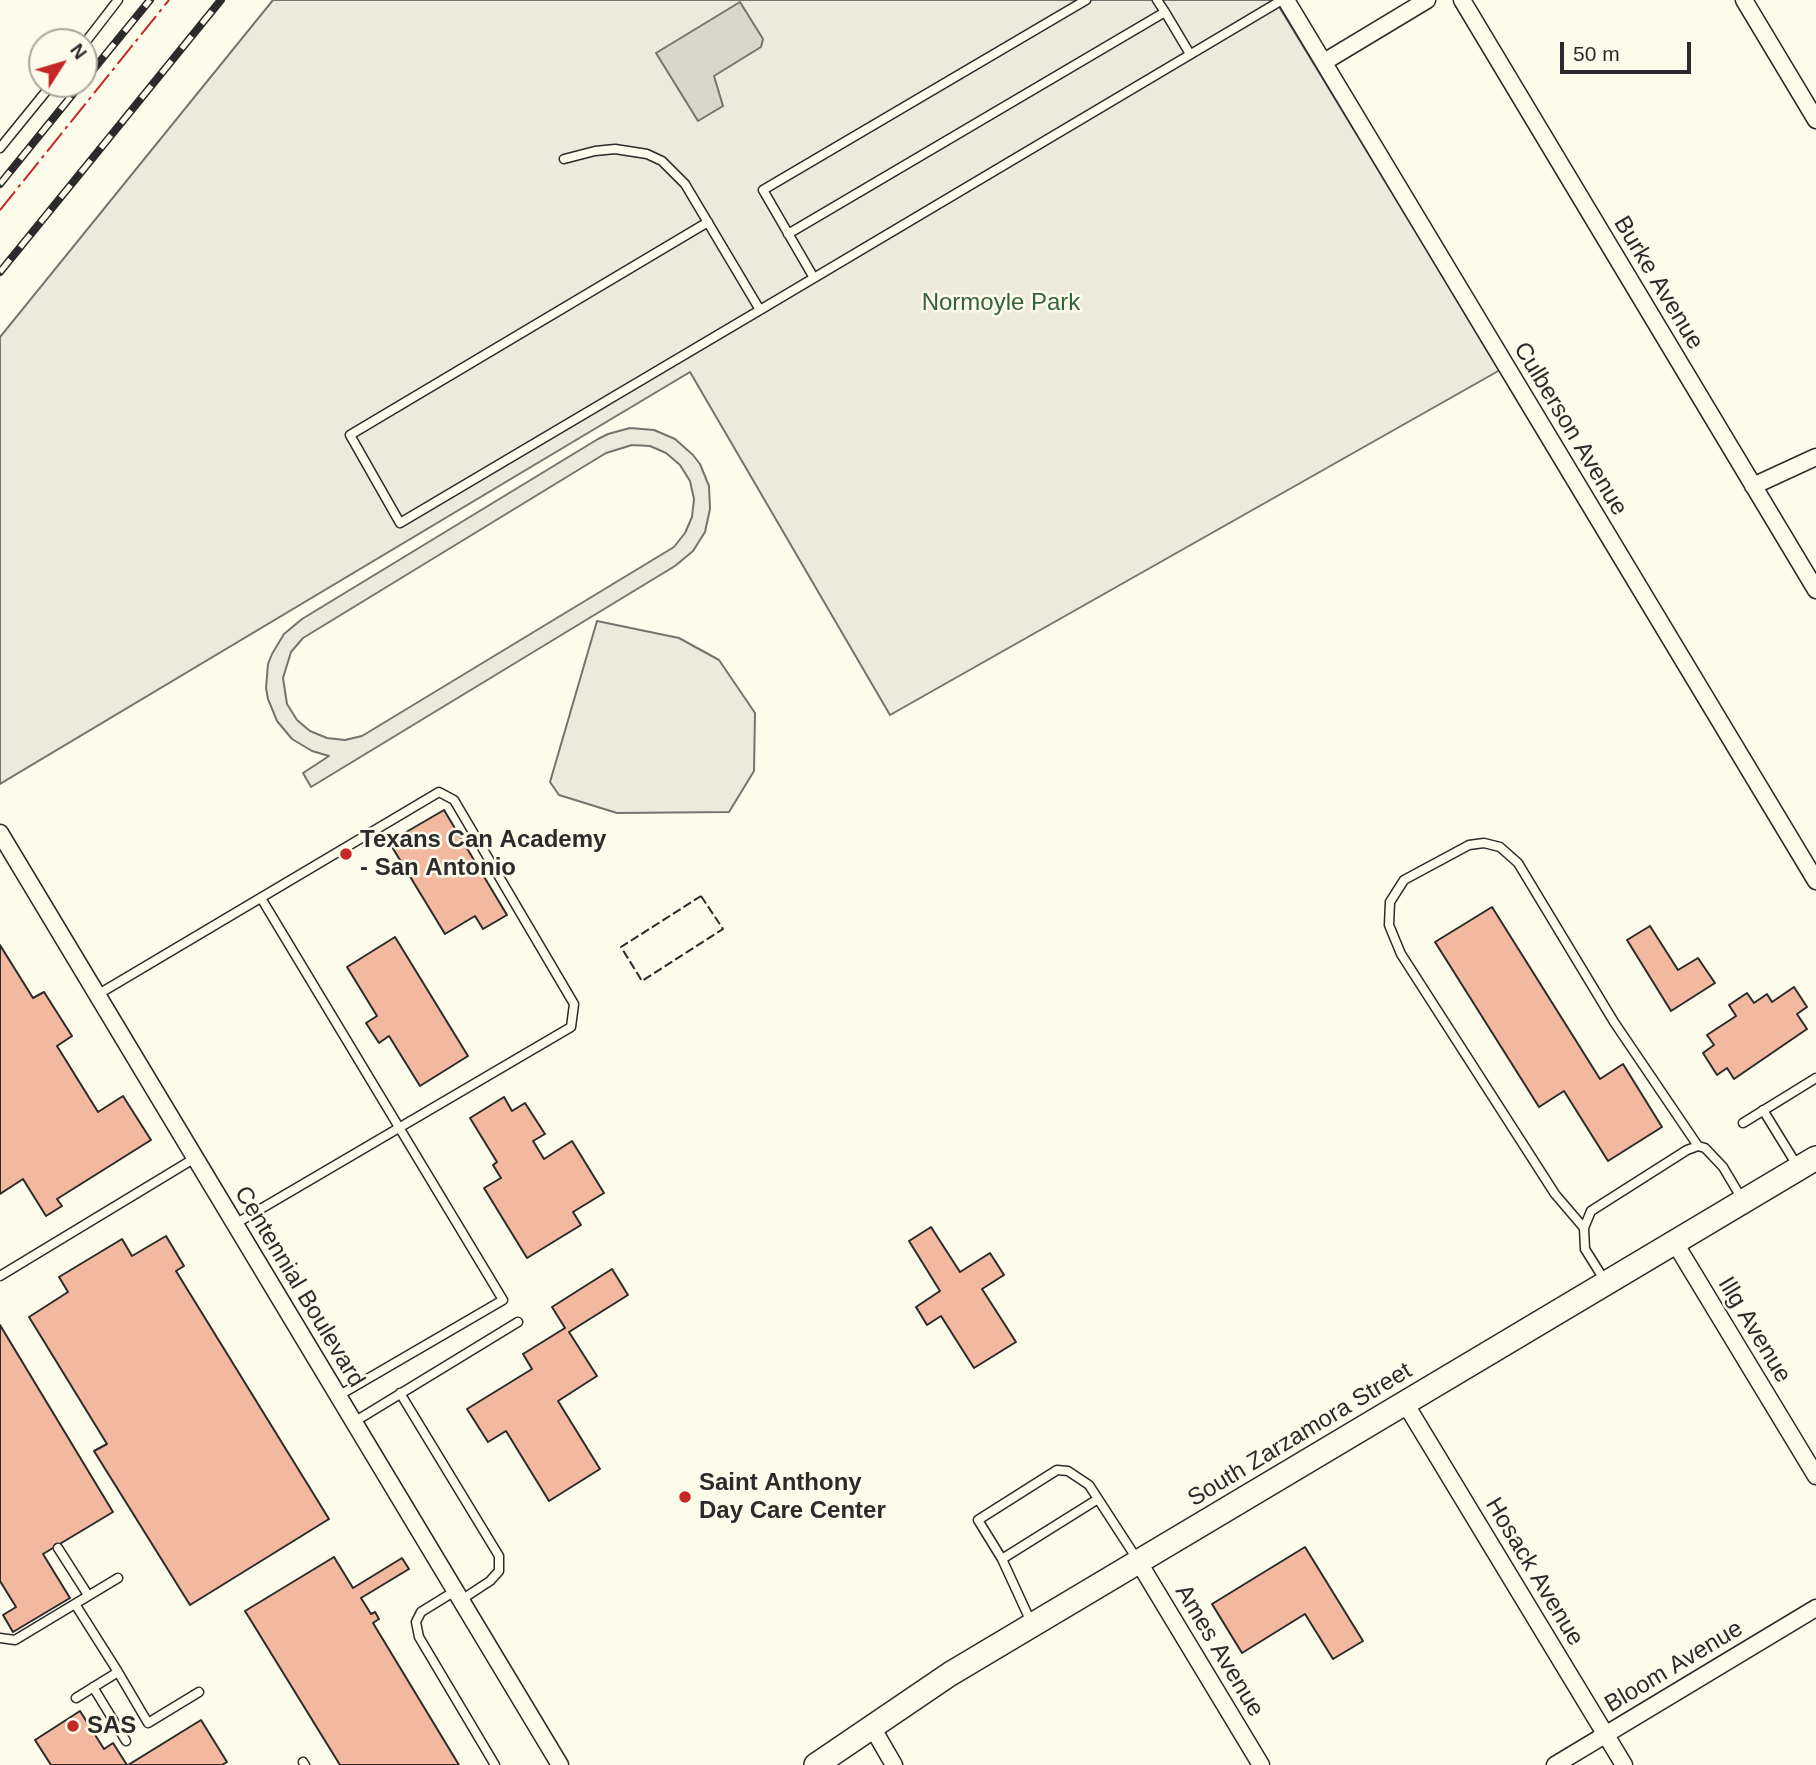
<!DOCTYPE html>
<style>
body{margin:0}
#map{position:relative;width:1816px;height:1765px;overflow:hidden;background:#fdfbea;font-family:Helvetica,sans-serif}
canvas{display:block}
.north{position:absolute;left:28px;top:28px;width:70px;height:70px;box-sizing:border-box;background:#fdfbea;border:2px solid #a9a89e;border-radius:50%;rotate:53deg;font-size:19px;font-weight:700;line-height:28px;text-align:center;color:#2b2b2b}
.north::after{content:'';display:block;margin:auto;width:24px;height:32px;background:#c62828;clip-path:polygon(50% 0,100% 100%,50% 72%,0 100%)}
.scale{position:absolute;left:1560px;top:42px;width:131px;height:32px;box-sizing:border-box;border:4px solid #2b2b2b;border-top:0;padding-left:9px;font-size:21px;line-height:24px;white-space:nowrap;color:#2b2b2b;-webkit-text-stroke:5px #fdfbea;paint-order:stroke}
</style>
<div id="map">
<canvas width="1816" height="1765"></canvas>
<div class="north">N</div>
<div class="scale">50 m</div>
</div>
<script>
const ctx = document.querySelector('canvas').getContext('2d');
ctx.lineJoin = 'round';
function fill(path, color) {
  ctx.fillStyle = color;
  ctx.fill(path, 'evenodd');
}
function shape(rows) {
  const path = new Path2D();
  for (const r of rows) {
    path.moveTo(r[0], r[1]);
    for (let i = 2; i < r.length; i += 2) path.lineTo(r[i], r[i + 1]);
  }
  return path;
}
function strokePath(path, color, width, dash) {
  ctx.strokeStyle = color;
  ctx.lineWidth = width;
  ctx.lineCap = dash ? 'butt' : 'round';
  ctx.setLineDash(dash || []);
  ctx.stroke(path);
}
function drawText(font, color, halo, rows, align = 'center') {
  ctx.font = font + ' Helvetica,sans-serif';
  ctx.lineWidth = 5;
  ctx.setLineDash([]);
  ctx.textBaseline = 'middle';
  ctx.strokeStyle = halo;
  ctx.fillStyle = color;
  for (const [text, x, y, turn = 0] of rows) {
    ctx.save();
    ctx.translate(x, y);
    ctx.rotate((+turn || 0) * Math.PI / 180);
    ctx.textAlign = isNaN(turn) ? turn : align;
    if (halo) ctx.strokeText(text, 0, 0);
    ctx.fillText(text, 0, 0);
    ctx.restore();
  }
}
const green = shape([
 [273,0,1275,0,1500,370,890,715,690,372,0,784,0,337,273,0],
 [630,428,654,430,675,439,693,455,700,464,709,486,710,509,705,532,693,551,675,566,311,787,303,773,329,756,312,751,292,739,277,721,268,699,266,688,268,664,272,654,284,634,302,619,598,439,608,434,630,428],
 [632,445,650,446,666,453,680,465,690,481,694,499,692,517,685,533,674,547,362,736,345,740,327,738,310,731,297,720,287,704,283,678,291,652,303,638,606,453,632,445],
 [597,621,679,638,719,660,755,713,754,771,729,812,617,813,559,795,550,782,597,621]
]);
fill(green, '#ecebdb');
strokePath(green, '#74746e', 2);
const water = shape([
 [740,2,763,39,761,47,714,76,723,106,698,121,656,53,740,2]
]);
fill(water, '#d8d7c9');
strokePath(water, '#74746e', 2);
const building = shape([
 [444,810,507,915,483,929,475,916,445,934,389,842,444,810],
 [1492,907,1600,1079,1623,1064,1662,1127,1608,1161,1564,1091,1539,1107,1435,942,1492,907],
 [1650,926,1678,970,1698,958,1715,983,1671,1011,1627,940,1650,926],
 [395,937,468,1056,420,1086,389,1036,379,1043,366,1023,377,1016,347,967,395,937],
 [0,945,33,998,44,992,72,1036,57,1046,98,1112,123,1096,151,1140,57,1199,62,1206,46,1216,23,1179,0,1194,0,945],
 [1794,987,1807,1007,1797,1014,1807,1029,1734,1079,1727,1068,1717,1075,1703,1053,1714,1045,1707,1035,1736,1016,1729,1005,1747,993,1754,1003,1767,994,1772,1002,1794,987],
 [504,1097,512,1111,525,1103,545,1134,533,1141,544,1159,572,1141,604,1193,573,1212,581,1225,527,1258,484,1188,501,1178,493,1165,497,1162,470,1118,504,1097],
 [931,1227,960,1272,990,1253,1004,1275,982,1289,1016,1342,974,1368,941,1316,927,1325,916,1307,940,1291,909,1241,931,1227],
 [166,1236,184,1266,176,1271,329,1519,190,1605,94,1451,107,1444,29,1317,68,1292,59,1277,122,1239,132,1256,166,1236],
 [612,1269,628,1295,569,1332,597,1376,558,1401,600,1469,549,1501,506,1431,488,1442,467,1409,532,1369,523,1354,565,1328,552,1307,612,1269],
 [0,1325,113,1512,43,1554,70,1598,13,1632,3,1615,16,1607,0,1581,0,1325],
 [1305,1547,1363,1641,1333,1659,1305,1614,1242,1653,1212,1604,1305,1547],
 [334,1557,353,1588,402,1558,409,1569,361,1598,371,1614,375,1612,379,1619,373,1623,459,1765,340,1765,245,1611,334,1557],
 [80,1711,104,1749,113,1743,127,1765,51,1765,35,1740,80,1711],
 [201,1720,227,1762,222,1765,128,1765,201,1720]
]);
fill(building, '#f2b8a0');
strokePath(building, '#2b2b2b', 2);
const lane = shape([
 [1157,0,1165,12],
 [84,44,118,0],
 [0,148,52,84],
 [564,159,595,151,615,149,647,154,662,161,685,184,760,310,1282,0],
 [708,222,350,435,400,523,760,310],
 [788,234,1165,12,1190,54],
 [814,278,763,190,1086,0],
 [261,898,503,1300,338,1396],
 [97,995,439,792,454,800,574,1004,571,1027,235,1224],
 [1763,1110,1798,1167],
 [1743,1123,1816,1078],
 [1584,1228,1555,1194,1401,954,1389,925,1390,902,1404,880,1469,845,1484,843,1500,847,1518,863,1614,1022,1698,1146],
 [0,1276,195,1158],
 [1605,1281,1585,1249,1584,1228,1591,1211,1687,1150,1698,1146,1705,1148,1723,1167,1742,1199],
 [400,1393,499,1556,499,1571,490,1581,461,1600],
 [354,1422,518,1322],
 [58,1548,88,1595],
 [1002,1559,978,1520,1057,1470,1068,1471,1089,1485,1137,1559],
 [455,1591,421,1612,416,1622,419,1637,495,1765],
 [75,1604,118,1672,76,1698],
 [1031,1622,1002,1559,1098,1499],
 [0,1638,15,1640,118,1578],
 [118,1672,148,1723,199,1692],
 [93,1687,126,1741],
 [303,1762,305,1765]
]);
const street = shape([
 [1286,0,1816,881],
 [1462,0,1816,590],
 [1744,0,1816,120],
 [1324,62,1427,0],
 [1753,486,1816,457],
 [0,833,560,1765],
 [1675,1243,1816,1476],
 [1405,1403,1624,1765],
 [1138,1561,1261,1765],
 [872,1727,894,1765],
 [1555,1765,1816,1608]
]);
const secondary = shape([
 [816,1765,950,1674,1816,1158]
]);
strokePath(lane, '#2b2b2b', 11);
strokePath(street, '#2b2b2b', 19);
strokePath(secondary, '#2b2b2b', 26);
strokePath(lane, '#fdfbea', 8);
strokePath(street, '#fdfbea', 16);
strokePath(secondary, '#fdfbea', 23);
const rail = shape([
 [84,81,150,0],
 [0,184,81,84],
 [0,272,221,0]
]);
strokePath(rail, '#2b2b2b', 8);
strokePath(rail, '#fdfbea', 5, [16]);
strokePath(shape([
 [701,896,723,929,642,981,621,947,701,896]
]), '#2b2b2b', 2, [9, 3.5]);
strokePath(shape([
 [0,210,169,0]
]), '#c62828', 2, [24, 5, 3.5, 5]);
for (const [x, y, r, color] of [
 [346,854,7,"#c62828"],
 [685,1497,7,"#c62828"],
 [73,1726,7,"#c62828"]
]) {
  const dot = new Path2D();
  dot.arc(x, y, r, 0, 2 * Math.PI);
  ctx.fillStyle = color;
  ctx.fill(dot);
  strokePath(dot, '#fdfbea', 2.5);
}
drawText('24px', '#2b2b2b', '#fdfbea', [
 ["Burke Avenue",1658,283,59],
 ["Culberson Avenue",1570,429,59],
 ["Centennial Boulevard",299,1287,59],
 ["Illg Avenue",1754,1330,59],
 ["South Zarzamora Street",1300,1435,-31],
 ["Hosack Avenue",1534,1572,59],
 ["Ames Avenue",1219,1651,59],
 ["Bloom Avenue",1674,1667,-31]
]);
drawText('24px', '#34623c', '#fdfbea', [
 ["Normoyle Park",1001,303]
]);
drawText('bold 24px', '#2b2b2b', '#fdfbea', [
 ["Texans Can Academy",360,840],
 ["- San Antonio",360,868],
 ["Saint Anthony",699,1483],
 ["Day Care Center",699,1511],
 ["SAS",87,1726]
], 'left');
</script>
